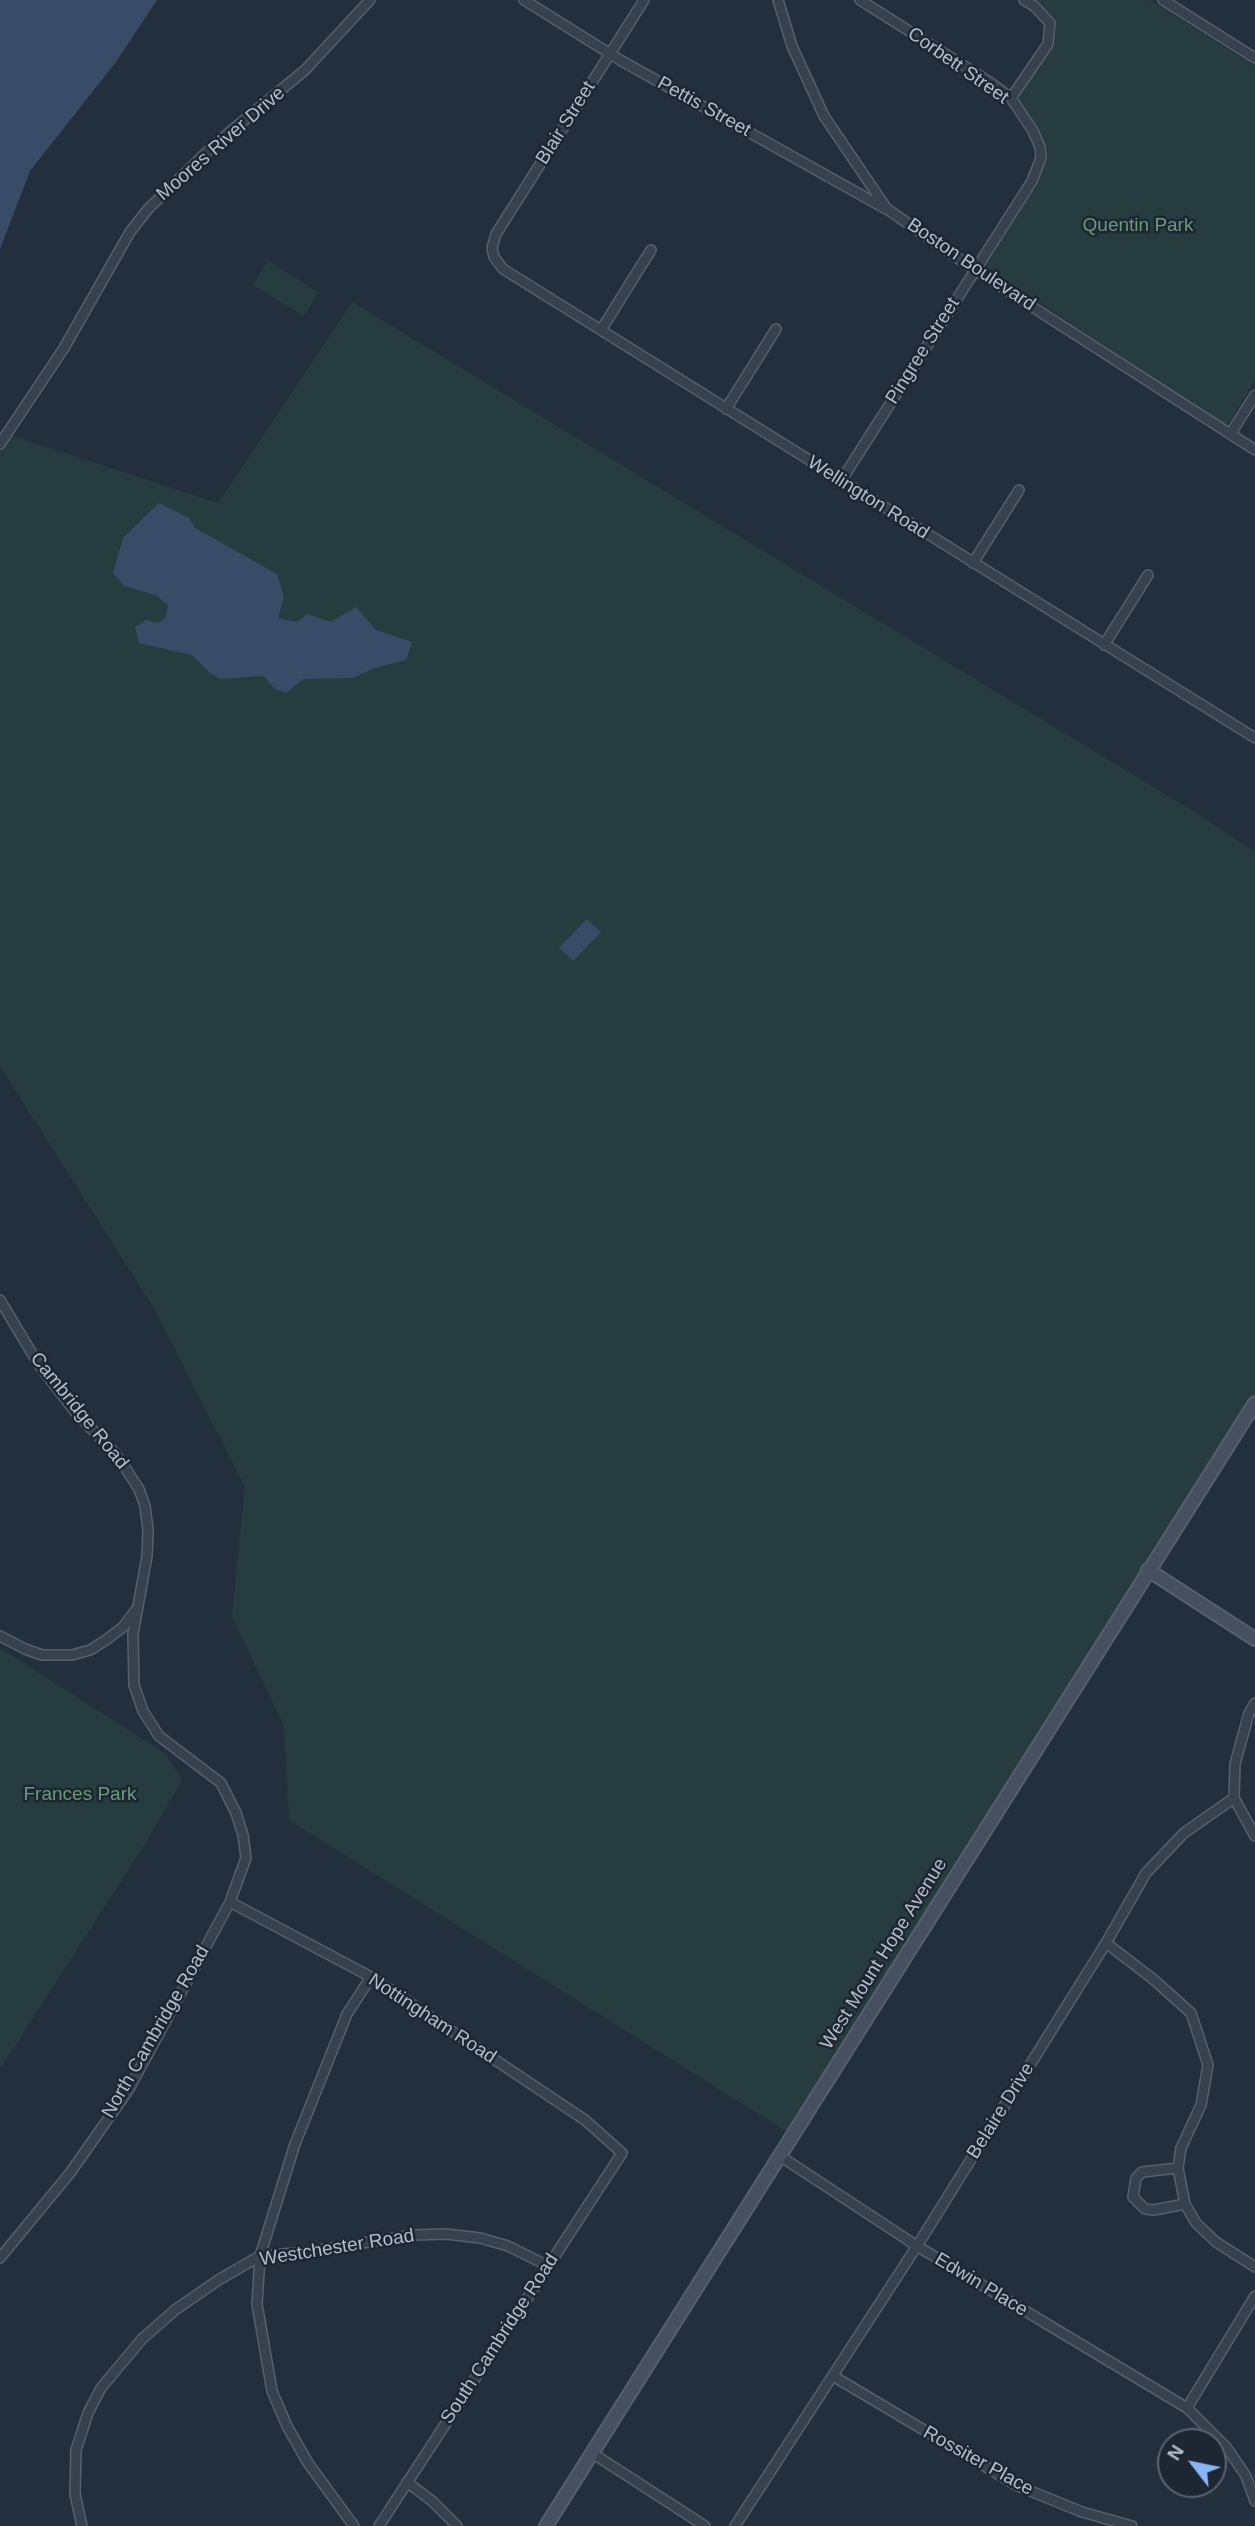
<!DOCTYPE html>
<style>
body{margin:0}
#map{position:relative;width:1255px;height:2526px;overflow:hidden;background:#242f3e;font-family:Helvetica,sans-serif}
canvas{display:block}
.north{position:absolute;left:1157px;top:2428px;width:70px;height:70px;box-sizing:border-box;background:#1d2633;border:2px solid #59626f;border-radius:50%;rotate:302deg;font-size:19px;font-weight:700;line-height:28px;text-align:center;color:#b4bcc9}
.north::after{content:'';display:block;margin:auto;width:24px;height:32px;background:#8ab4f8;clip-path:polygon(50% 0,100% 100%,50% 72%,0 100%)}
</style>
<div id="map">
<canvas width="1255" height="2526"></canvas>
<div class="north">N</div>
</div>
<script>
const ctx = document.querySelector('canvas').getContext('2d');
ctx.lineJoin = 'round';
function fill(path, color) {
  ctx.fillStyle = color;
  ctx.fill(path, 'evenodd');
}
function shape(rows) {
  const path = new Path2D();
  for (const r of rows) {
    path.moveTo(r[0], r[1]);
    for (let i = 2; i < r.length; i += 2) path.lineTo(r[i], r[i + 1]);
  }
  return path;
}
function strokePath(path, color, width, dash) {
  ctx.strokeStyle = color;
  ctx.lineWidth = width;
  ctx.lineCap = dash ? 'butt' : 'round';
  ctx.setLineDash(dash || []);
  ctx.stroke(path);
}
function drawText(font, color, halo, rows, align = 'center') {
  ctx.font = font + ' Helvetica,sans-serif';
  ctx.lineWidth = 5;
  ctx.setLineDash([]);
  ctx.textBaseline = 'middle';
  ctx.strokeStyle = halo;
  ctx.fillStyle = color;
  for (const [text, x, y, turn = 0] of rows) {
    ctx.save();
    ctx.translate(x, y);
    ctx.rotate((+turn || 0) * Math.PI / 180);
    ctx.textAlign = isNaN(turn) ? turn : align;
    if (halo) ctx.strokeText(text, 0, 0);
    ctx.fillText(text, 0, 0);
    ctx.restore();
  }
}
fill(shape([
 [1019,0,1150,0,1255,66,1255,381,1226,427,985,266,1031,179,1042,147,1030,116,1011,97,1048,39,1040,13],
 [268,261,318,292,304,316,253,285],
 [352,302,1198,814,1255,852,1255,1404,792,2135,289,1820,284,1726,232,1617,245,1487,155,1310,0,1066,0,434,1,432,218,503],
 [0,1648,166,1754,182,1780,147,1841,0,2069]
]), '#263c3f');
fill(shape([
 [0,0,157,0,116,62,30,171,0,249],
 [159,503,189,518,195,528,277,574,284,597,278,618,297,622,307,614,331,622,356,607,376,630,412,642,406,660,375,668,353,678,303,679,286,693,275,689,264,676,220,679,209,672,192,655,139,643,135,627,146,620,158,623,166,617,168,605,155,595,124,586,113,573,123,538],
 [587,919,601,932,573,961,559,948]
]), '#394c67');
const street = shape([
 [524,0,620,60,886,209],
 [644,0,496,234,492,248,494,257,503,269,1255,738],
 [778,0,792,46,824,116,887,209,975,270,1255,450],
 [1163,0,1255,58],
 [1011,98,1048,44,1050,23,1034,6,1024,0],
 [601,330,651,250],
 [726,409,776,329],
 [1231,433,1255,395],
 [0,444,64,348,130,232,148,209,213,146,305,70,370,0],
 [841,481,1032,181,1041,158,1040,147,1033,131,1011,98,991,83,860,0],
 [973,563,1019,490],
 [1104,645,1148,575],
 [0,1300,39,1365,77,1414,116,1454,139,1489,145,1506,148,1530,147,1556,133,1634,134,1685,143,1711,159,1736,221,1783,236,1813,243,1835,246,1858,230,1902,129,2089,70,2173,0,2258],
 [0,1636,25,1649,42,1655,72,1655,90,1650,106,1640,123,1627,135,1611],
 [1234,1798,1255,1836],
 [230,1902,371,1977,585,2120,622,2153,379,2526],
 [1106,1943,1153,1979,1191,2013,1208,2065,1201,2105,1181,2148,1178,2168,1185,2204,1196,2223,1216,2242,1255,2267],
 [780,2156,917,2246,1187,2408,1227,2448,1246,2476,1255,2501],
 [1178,2168,1142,2172,1136,2178,1133,2197,1145,2209,1154,2210,1185,2204],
 [833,2376,1018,2486,1082,2512,1132,2526],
 [1187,2408,1255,2296],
 [592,2453,705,2526],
 [407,2482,432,2501,457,2526],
 [82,2526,75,2494,76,2450,88,2413,101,2388,142,2339,175,2310,220,2279,260,2256,306,2252,413,2235,446,2234,480,2238,508,2246,548,2266],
 [354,2526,308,2463,287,2426,272,2391,257,2304,260,2256,295,2144,347,2014,371,1977],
 [735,2526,917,2246,1106,1943,1146,1873,1184,1833,1234,1798,1235,1764,1249,1713,1255,1703]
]);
const secondary = shape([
 [1148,1570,1255,1639],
 [546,2526,1255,1403]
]);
strokePath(street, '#565f6c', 12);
strokePath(secondary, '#565f6c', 16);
strokePath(street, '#38414e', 9);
strokePath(secondary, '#465061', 12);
drawText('19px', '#b4bcc9', '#1d2633', [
 ["Corbett Street",958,66,35],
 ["Pettis Street",704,107,29],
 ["Blair Street",566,123,-58],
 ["Moores River Drive",221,144,-41],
 ["Boston Boulevard",971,265,34],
 ["Pingree Street",923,351,-58],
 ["Wellington Road",868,498,32],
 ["Cambridge Road",79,1411,51],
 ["West Mount Hope Avenue",884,1954,-58],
 ["Nottingham Road",432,2019,33],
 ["North Cambridge Road",156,2032,-60],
 ["Belaire Drive",1001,2111,-58],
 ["Westchester Road",337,2248,-9],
 ["Edwin Place",981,2285,31],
 ["South Cambridge Road",500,2339,-57],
 ["Rossiter Place",978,2461,29]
]);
drawText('19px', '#6b9a76', '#1d2633', [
 ["Quentin Park",1138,226],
 ["Frances Park",80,1795]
]);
</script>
